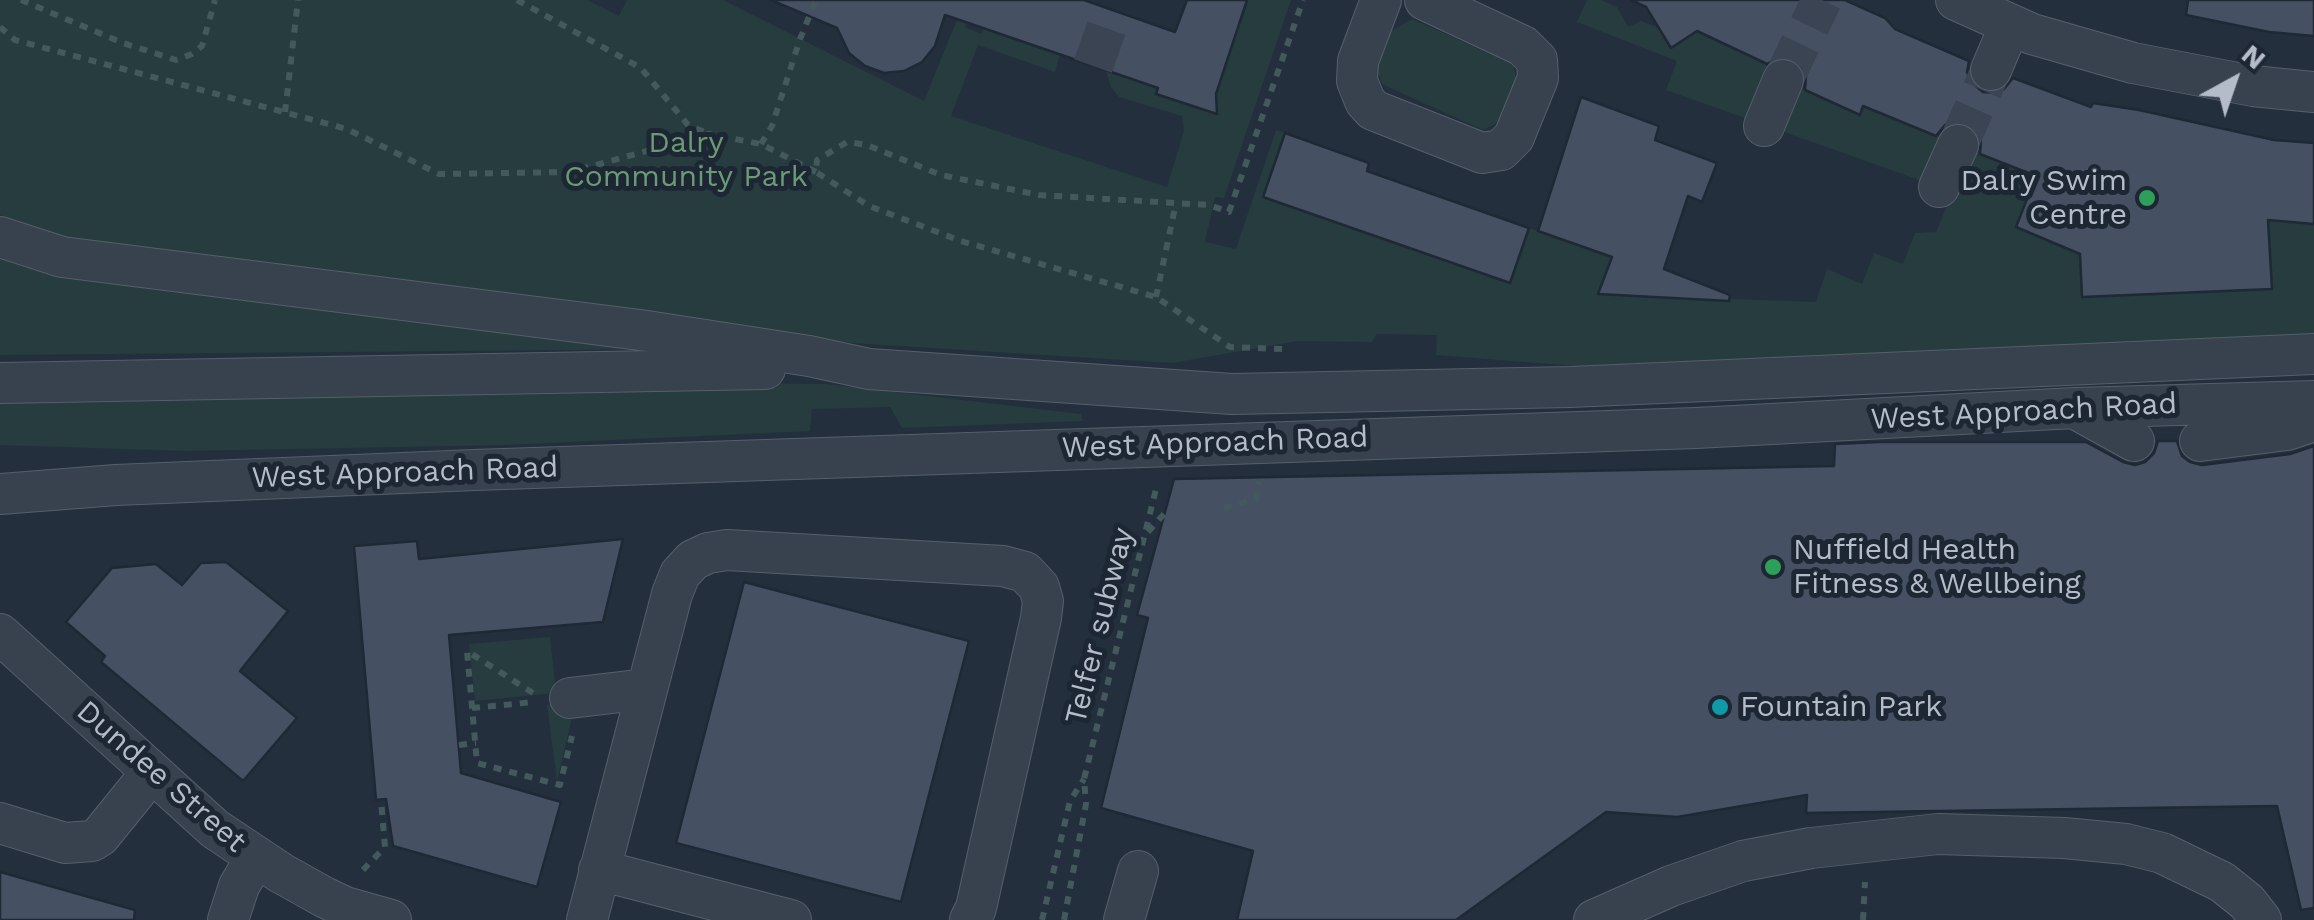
<!DOCTYPE html>
<style>
body{margin:0}
#map{position:relative;width:2314px;height:920px;overflow:hidden;background:#242f3e;font-family:"Work Sans",sans-serif}
canvas{display:block}
.north{position:absolute;left:2184px;top:30px;width:100px;height:100px;-webkit-text-stroke:8px #1d2633;paint-order:stroke;rotate:40deg;font-size:28px;font-weight:700;line-height:40px;text-align:center;color:#b4bcc9}
.north::after{content:'';display:block;margin:auto;width:35px;height:45px;background:#b4bcc9;clip-path:polygon(50% 0,100% 100%,50% 72%,0 100%)}
</style>
<div id="map">
<canvas width="2314" height="920"></canvas>
<div class="north">N</div>
</div>
<script>
const ctx = document.querySelector('canvas').getContext('2d');
ctx.lineJoin = 'round';
function fill(path, color) {
  ctx.fillStyle = color;
  ctx.fill(path, 'evenodd');
}
function shape(rows) {
  const path = new Path2D();
  for (const r of rows) {
    path.moveTo(r[0], r[1]);
    for (let i = 2; i < r.length; i += 2) path.lineTo(r[i], r[i + 1]);
  }
  return path;
}
function strokePath(path, color, width, dash) {
  ctx.strokeStyle = color;
  ctx.lineWidth = width;
  ctx.lineCap = dash ? 'butt' : 'round';
  ctx.setLineDash(dash || []);
  ctx.stroke(path);
}
function drawText(font, color, halo, rows, align = 'center') {
  ctx.font = font + ' "Work Sans",sans-serif';
  ctx.lineWidth = 10;
  ctx.setLineDash([]);
  ctx.textBaseline = 'middle';
  ctx.strokeStyle = halo;
  ctx.fillStyle = color;
  for (const [text, x, y, turn = 0] of rows) {
    ctx.save();
    ctx.translate(x, y);
    ctx.rotate((+turn || 0) * Math.PI / 180);
    ctx.textAlign = isNaN(turn) ? turn : align;
    if (halo) ctx.strokeText(text, 0, 0);
    ctx.fillText(text, 0, 0);
    ctx.restore();
  }
}
fill(shape([
 [0,0,587,0,619,16,627,0,723,0,924,101,965,0,973,0,965,27,981,34,984,28,1060,55,1055,72,978,45,951,116,1167,187,1184,131,1182,116,1119,97,1111,87,1106,71,1158,88,1157,94,1196,103,1201,110,1216,103,1216,94,1247,0,1291,0,1224,198,1215,197,1205,242,1236,249,1276,130,1285,133,1264,197,1529,228,1612,257,1598,294,1816,302,1827,269,1862,284,1874,253,1903,264,1915,233,1936,232,1951,196,1939,187,1666,90,1677,61,1577,22,1587,0,1601,0,1617,7,1628,27,1641,21,1659,28,1671,47,1690,27,1775,68,1773,75,1859,114,1863,106,2036,176,2045,238,2049,243,2080,254,2082,297,2271,289,2268,220,2314,224,2314,335,1576,366,1436,355,1437,335,1377,334,1372,342,1298,341,1172,363,835,342,99,245,27,231,0,215],
 [1412,19,1513,64,1517,84,1499,122,1483,130,1382,84,1376,67,1386,34],
 [0,253,683,349,0,355],
 [582,382,826,384,1081,414,1083,421,902,428,890,407,812,409,810,431,504,445,186,451,0,445,0,394],
 [550,637,556,693,475,701,469,644],
 [576,701,557,781,547,705]
]), '#263c3f');
const building = shape([
 [771,0,1084,0,1175,32,1187,0,1247,0,1216,94,1217,114,1156,94,1158,88,945,15,935,46,922,62,904,71,884,73,865,66,849,53,837,28,771,0],
 [1631,0,1845,0,1885,18,1895,29,1969,61,1967,72,1972,83,1983,92,1995,93,2004,89,2013,78,2091,107,2093,103,2139,110,2274,140,2314,143,2314,224,2268,220,2272,289,2082,297,2080,254,2016,227,2036,176,1980,154,1981,142,1977,130,1969,124,1957,121,1945,125,1936,136,1863,106,1860,115,1805,90,1806,76,1802,66,1793,59,1779,57,1767,64,1697,31,1671,48,1646,7,1631,0],
 [2188,0,2314,0,2314,36,2269,32,2186,15,2188,0],
 [1581,97,1659,126,1655,140,1717,163,1702,202,1688,196,1664,269,1730,295,1729,301,1598,294,1612,257,1538,231,1581,97],
 [1285,133,1369,163,1367,171,1529,228,1510,283,1263,197,1285,133],
 [2158,441,2177,441,2182,456,2190,462,2202,465,2290,454,2314,446,2314,908,2301,910,2277,806,1806,813,1807,795,1677,817,1606,812,1456,920,1237,920,1253,851,1101,808,1148,618,1137,615,1174,479,1834,466,1835,444,1879,442,2086,442,2123,462,2135,465,2145,462,2154,453,2158,441],
 [623,539,603,622,449,635,461,773,561,802,537,887,393,846,386,799,376,800,354,546,417,541,419,559,623,539],
 [226,562,288,611,240,671,297,718,243,781,101,662,105,656,66,622,112,568,156,564,182,585,201,563,226,562],
 [744,582,969,641,901,902,676,843,744,582],
 [0,872,135,910,134,920,0,920,0,872]
]);
fill(building, '#455162');
strokePath(building, '#1f2835', 2.5);
strokePath(shape([
 [1093,66,1113,10],
 [1783,80,1822,0],
 [1958,145,1991,70]
]), '#3a4453', 40, [40, 20]);
const minor = shape([
 [1381,0,1358,61,1357,81,1365,101,1373,110,1482,153,1501,150,1514,137,1538,78,1537,60,1523,46,1425,0],
 [1956,0,2032,34,2133,63,2253,86,2314,92],
 [1991,70,2010,25],
 [1764,126,1783,80],
 [1939,187,1958,145],
 [0,237,62,257,640,330,809,356,869,369,1232,394,1570,387,2314,354],
 [0,383,765,369],
 [2076,409,2134,441],
 [2200,441,2287,430,2314,421],
 [0,494,116,485,475,470,1696,428,2075,408,2314,401],
 [0,634,215,829,281,873,324,897,345,907,391,920],
 [570,698,646,689],
 [0,823,65,843,92,841,100,836,151,773],
 [599,870,791,920],
 [228,920,239,886,256,857],
 [587,920,672,594,680,574,693,560,708,553,727,550,1003,566,1025,572,1039,587,1043,601,1041,618,976,908,970,920],
 [1124,920,1138,871],
 [1594,920,1671,886,1743,861,1811,848,1938,834,2064,838,2126,844,2162,853,2222,882,2247,902,2261,920]
]);
strokePath(minor, '#565f6c', 42);
strokePath(shape([
 [21,0,123,43,176,60,192,54,202,46,215,0],
 [517,0,641,68,688,125,709,134],
 [0,27,15,40,347,129,439,174,570,172,709,134,761,144,816,172],
 [285,112,298,0],
 [761,144,772,126,800,39,816,0],
 [1156,297,1176,203],
 [1282,349,1230,347,1156,297,961,241,869,206,816,172,817,160,847,142,867,145,941,175,1039,195,1209,205,1229,212,1303,0],
 [1224,508,1256,499,1259,481],
 [1148,532,1165,513],
 [533,693,467,651,477,763,560,785,572,736],
 [472,708,534,702],
 [459,745,476,743],
 [363,870,385,847,381,800],
 [1042,920,1070,801,1084,779],
 [1064,920,1086,804,1084,779,1157,485],
 [1863,920,1865,882]
]), '#44595c', 6, [8, 8]);
strokePath(minor, '#38414e', 40);
for (const [x, y, r, color] of [
 [2147,198,10,"#2e9e5b"],
 [1773,567,10,"#2e9e5b"],
 [1720,707,10,"#0f9aa8"]
]) {
  const dot = new Path2D();
  dot.arc(x, y, r, 0, 2 * Math.PI);
  ctx.fillStyle = color;
  ctx.fill(dot);
  strokePath(dot, '#1d2633', 4);
}
drawText('30px', '#6b9a76', '#1d2633', [
 ["Dalry",686,143],
 ["Community Park",686,177]
]);
drawText('30px', '#b4bcc9', '#1d2633', [
 ["Dalry Swim",2127,181,"right"],
 ["Centre",2127,215,"right"],
 ["Nuffield Health",1793,550],
 ["Fitness & Wellbeing",1793,584],
 ["Fountain Park",1740,707]
], 'left');
drawText('30px', '#b4bcc9', '#1d2633', [
 ["West Approach Road",2024,412,-3],
 ["West Approach Road",1215,443,-2],
 ["West Approach Road",405,473,-2],
 ["Telfer subway",1100,626,-76],
 ["Dundee Street",161,777,41]
]);
</script>
